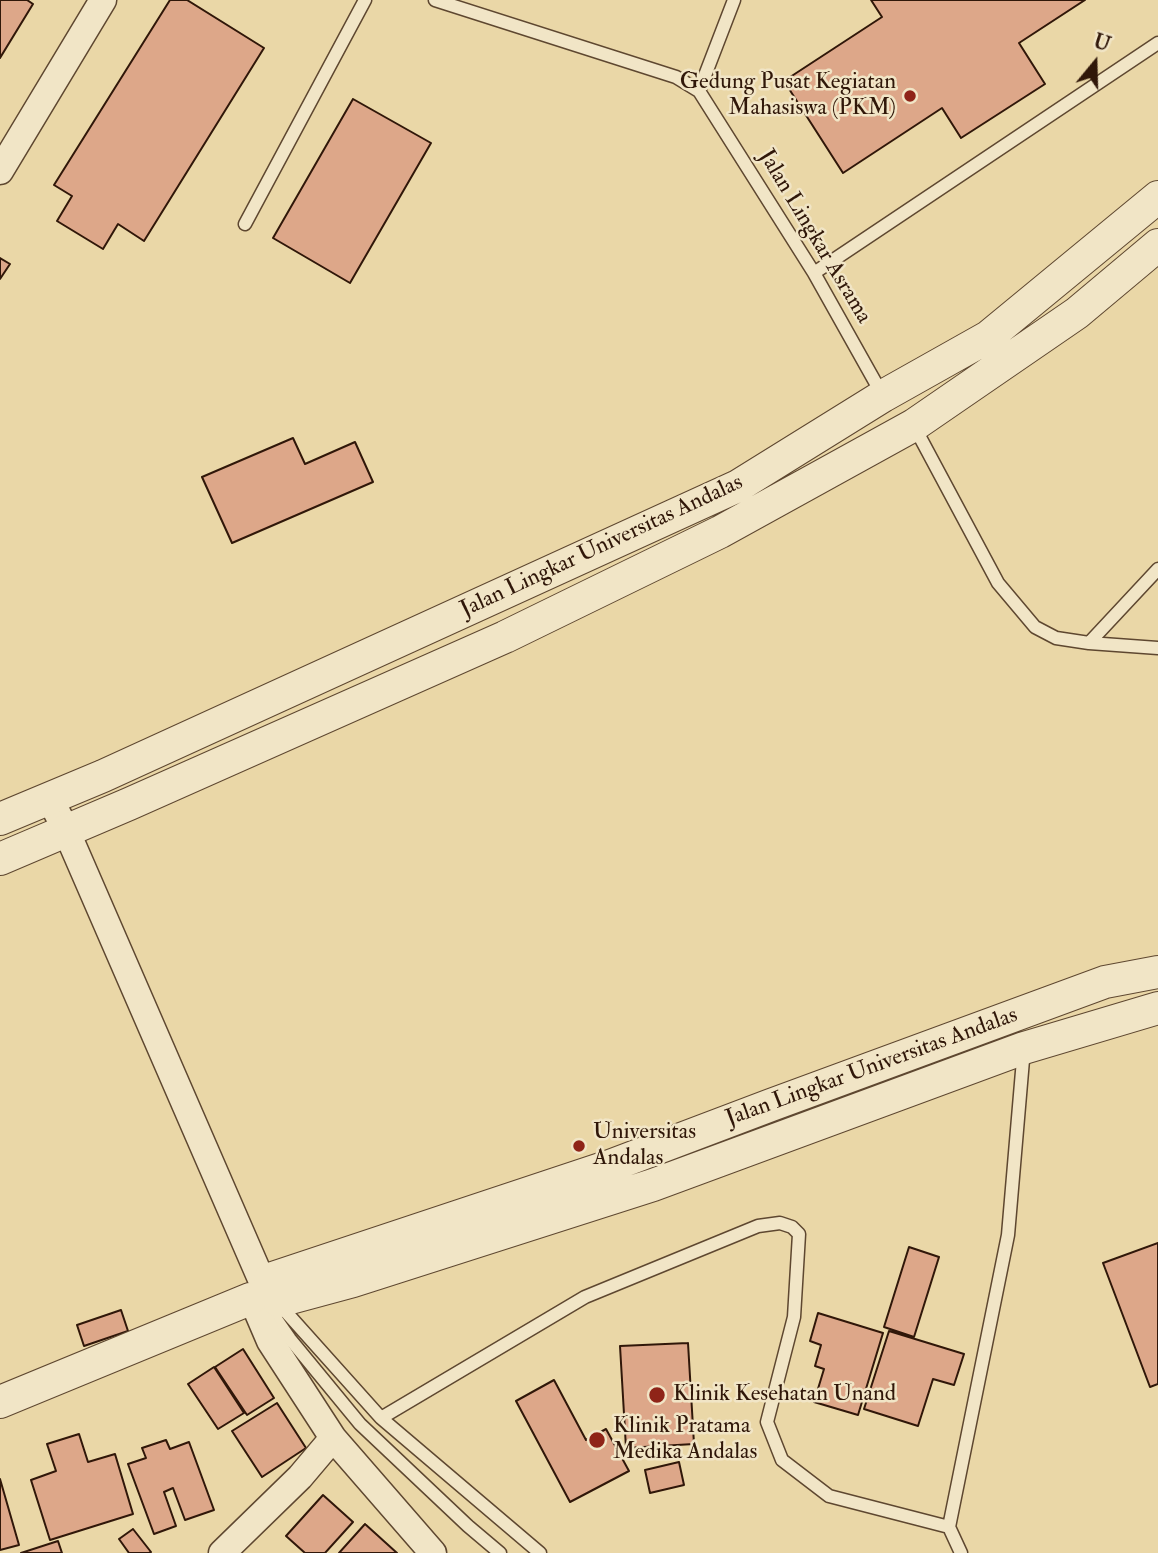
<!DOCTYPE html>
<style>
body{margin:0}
#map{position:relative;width:1158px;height:1553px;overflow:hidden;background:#ead7a7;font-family:"IM FELL Double Pica",serif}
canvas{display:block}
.north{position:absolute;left:1060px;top:28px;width:70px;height:70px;-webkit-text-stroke:5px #f1e5c6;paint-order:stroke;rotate:19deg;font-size:19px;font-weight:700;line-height:28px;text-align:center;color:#301709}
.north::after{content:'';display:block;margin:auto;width:24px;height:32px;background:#301709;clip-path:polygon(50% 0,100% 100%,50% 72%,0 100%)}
</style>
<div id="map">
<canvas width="1158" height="1553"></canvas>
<div class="north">U</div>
</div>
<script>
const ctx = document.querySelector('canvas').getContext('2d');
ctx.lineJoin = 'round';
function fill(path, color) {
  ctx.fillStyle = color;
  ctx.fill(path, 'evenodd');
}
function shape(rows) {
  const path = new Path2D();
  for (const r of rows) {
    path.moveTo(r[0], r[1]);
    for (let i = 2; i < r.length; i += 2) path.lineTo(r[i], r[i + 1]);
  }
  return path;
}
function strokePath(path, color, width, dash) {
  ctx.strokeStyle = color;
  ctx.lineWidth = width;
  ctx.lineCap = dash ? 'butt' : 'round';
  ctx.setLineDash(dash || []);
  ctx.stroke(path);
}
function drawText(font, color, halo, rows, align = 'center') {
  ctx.font = font + ' "IM FELL Double Pica",serif';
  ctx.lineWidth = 5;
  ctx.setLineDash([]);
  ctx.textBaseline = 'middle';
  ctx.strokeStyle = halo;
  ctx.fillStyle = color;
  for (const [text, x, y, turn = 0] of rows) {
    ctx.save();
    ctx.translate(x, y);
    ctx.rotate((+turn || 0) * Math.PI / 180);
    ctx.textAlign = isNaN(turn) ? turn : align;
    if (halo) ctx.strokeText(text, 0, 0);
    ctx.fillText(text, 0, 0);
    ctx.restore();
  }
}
const building = shape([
 [0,0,27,0,33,4,0,58,0,0],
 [170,0,187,0,264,48,144,241,118,224,103,249,57,221,72,196,54,185,170,0],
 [871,0,1085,0,1019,43,1045,84,961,138,942,108,843,173,784,81,882,17,871,0],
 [353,99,431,143,350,283,273,238,353,99],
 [0,258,10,264,0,279,0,258],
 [293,438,305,464,355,442,373,482,232,543,202,477,293,438],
 [1158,1243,1158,1384,1150,1387,1103,1263,1158,1243],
 [909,1247,939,1257,914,1337,884,1327,909,1247],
 [121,1310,128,1331,84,1346,77,1325,121,1310],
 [818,1313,883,1333,858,1415,814,1402,824,1369,815,1366,821,1345,810,1341,818,1313],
 [889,1331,964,1354,954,1385,933,1379,918,1426,864,1409,889,1331],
 [688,1343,694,1444,626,1448,620,1346,688,1343],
 [243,1349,274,1398,247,1415,215,1367,243,1349],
 [214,1367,244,1413,218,1429,188,1384,214,1367],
 [554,1380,586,1440,606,1429,629,1471,570,1502,516,1401,554,1380],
 [277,1403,306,1448,262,1477,232,1431,277,1403],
 [79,1434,88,1462,115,1454,133,1514,50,1540,31,1480,56,1471,47,1444,79,1434],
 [166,1440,170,1449,189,1442,214,1510,185,1520,173,1488,164,1492,176,1526,154,1534,128,1464,146,1458,142,1448,166,1440],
 [679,1462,684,1485,650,1493,645,1470,679,1462],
 [0,1479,19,1545,0,1550,0,1479],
 [323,1495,353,1522,325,1553,305,1553,286,1536,323,1495],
 [365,1524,397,1553,339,1553,365,1524],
 [133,1529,151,1552,149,1553,129,1553,119,1539,133,1529],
 [58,1541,62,1553,21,1553,58,1541]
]);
fill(building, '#dda789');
strokePath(building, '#301709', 2);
const service = shape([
 [435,0,676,77,699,91,814,273,883,396],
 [699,91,734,0],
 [245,224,365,0],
 [814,273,1158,43],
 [914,426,998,583,1035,627,1056,638,1089,643,1158,648],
 [1089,643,1158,569],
 [278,1303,381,1418,540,1553],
 [269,1309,290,1339,360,1424,468,1526,500,1553],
 [381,1418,585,1297,758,1226,780,1223,792,1227,799,1234,794,1317,767,1422,782,1460,829,1496,949,1527],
 [961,1553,949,1527,1008,1235,1024,1048]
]);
const minor = shape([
 [0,171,103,0],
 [50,799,66,830,261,1279],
 [255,1306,270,1341,333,1438,433,1553],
 [222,1553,300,1477,333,1438]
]);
const tertiary = shape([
 [0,819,103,776,738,486,883,396,988,337,1158,197],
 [0,859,129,804,505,637,720,532,914,425,1077,313,1158,245],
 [270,1279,610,1166,771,1105,1105,982,1158,972],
 [279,1301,353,1281,653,1185,1024,1048,1158,1008],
 [0,1402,250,1299]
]);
strokePath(service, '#5e4730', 15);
strokePath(minor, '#5e4730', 29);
strokePath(tertiary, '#5e4730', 34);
strokePath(service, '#f1e5c6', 12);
strokePath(minor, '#f1e5c6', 26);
strokePath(tertiary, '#f1e5c6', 32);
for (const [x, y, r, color] of [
 [910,96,7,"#8f2418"],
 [579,1146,7,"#8f2418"],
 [657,1395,9,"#8f2418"],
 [597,1440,9,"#8f2418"]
]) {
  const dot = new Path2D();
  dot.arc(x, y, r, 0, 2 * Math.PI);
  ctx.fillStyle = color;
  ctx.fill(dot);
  strokePath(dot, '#f1e5c6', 2.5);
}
drawText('23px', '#301709', '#f1e5c6', [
 ["Gedung Pusat Kegiatan",896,83,"right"],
 ["Mahasiswa (PKM)",896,109,"right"],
 ["Universitas",593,1133],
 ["Andalas",593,1159],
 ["Klinik Kesehatan Unand",673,1395],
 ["Klinik Pratama",613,1427],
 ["Medika Andalas",613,1453]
], 'left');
drawText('23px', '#301709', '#f1e5c6', [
 ["Jalan Lingkar Asrama",814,237,59],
 ["Jalan Lingkar Universitas Andalas",602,547,-25],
 ["Jalan Lingkar Universitas Andalas",872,1068,-20]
]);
</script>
